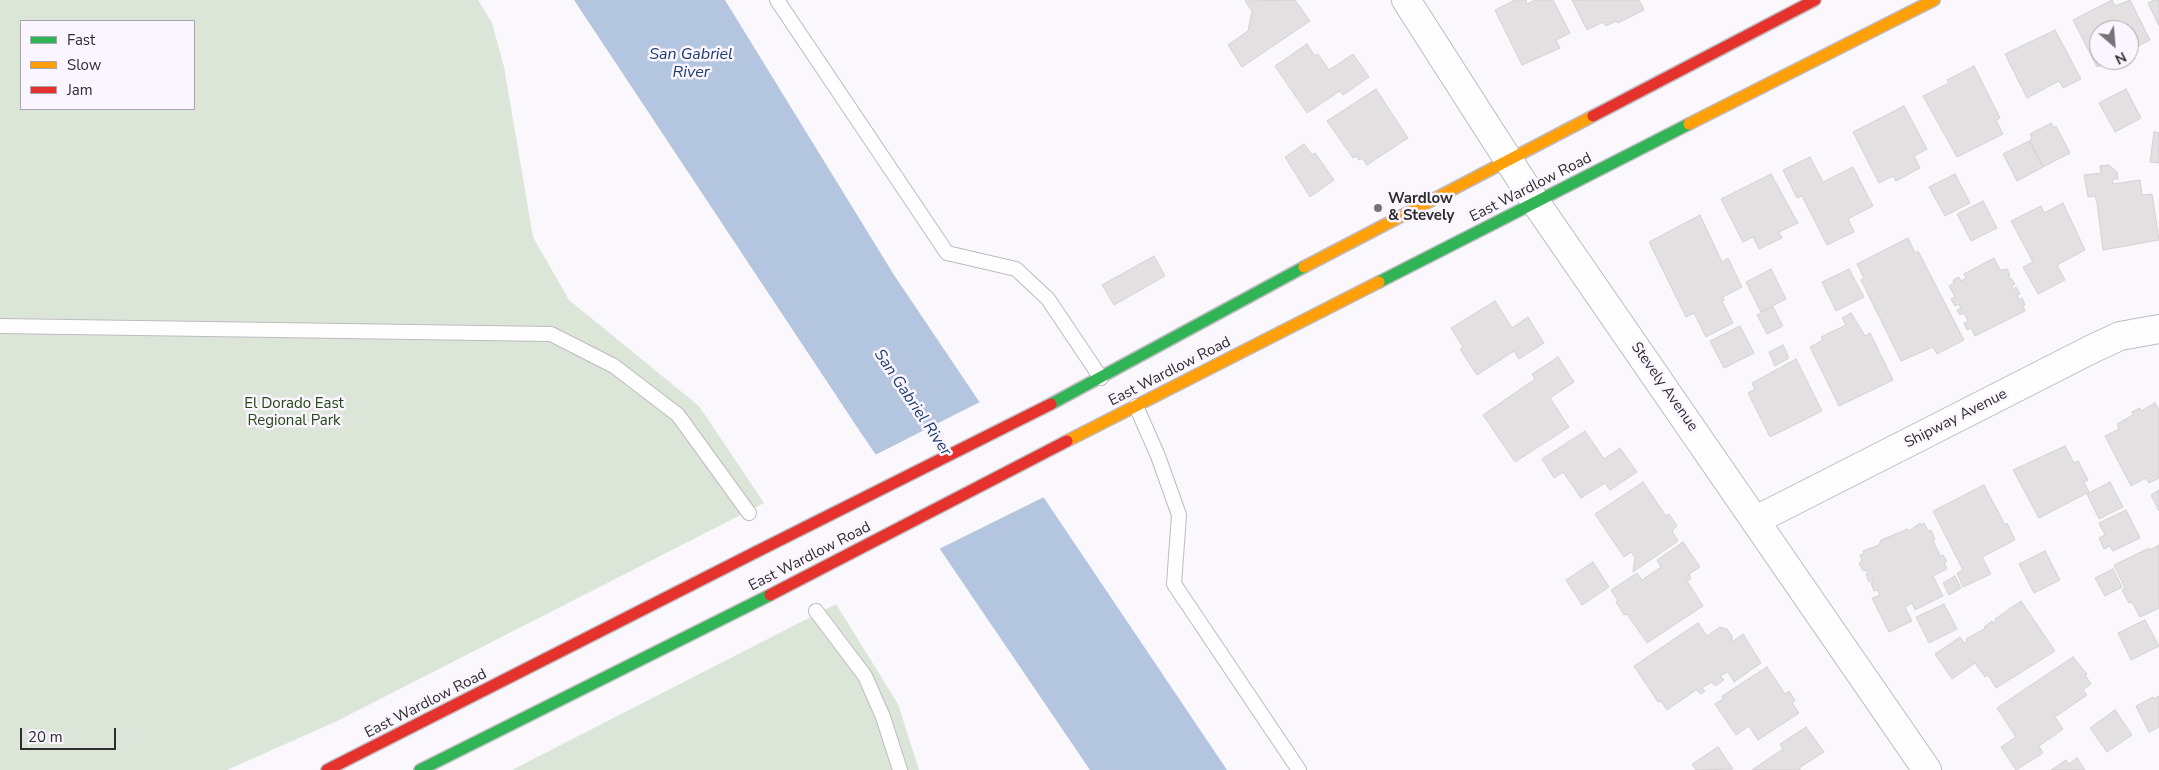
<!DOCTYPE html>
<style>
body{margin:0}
#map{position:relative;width:2159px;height:770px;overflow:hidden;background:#faf7fd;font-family:"Nunito Sans",sans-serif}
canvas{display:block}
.legend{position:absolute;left:20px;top:20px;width:175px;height:90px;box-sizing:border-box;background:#faf5ff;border:1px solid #a8a5ac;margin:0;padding:6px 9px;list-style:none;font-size:15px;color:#2e2c2f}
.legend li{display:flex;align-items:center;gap:10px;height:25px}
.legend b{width:25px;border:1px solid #a8a5ac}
.north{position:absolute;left:2089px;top:20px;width:50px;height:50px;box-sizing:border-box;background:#faf5ff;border:1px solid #a8a5ac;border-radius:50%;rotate:153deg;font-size:14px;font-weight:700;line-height:20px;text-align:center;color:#2e2c2f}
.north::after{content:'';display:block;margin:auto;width:18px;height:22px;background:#757377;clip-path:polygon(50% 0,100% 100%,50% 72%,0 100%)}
.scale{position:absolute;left:20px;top:728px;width:96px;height:22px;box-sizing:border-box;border:2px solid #2e2c2f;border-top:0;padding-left:6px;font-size:15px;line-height:18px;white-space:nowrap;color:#2e2c2f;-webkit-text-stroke:4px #faf5ff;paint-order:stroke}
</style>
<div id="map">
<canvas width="2159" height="770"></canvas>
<ul class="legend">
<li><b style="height:6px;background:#30b455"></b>Fast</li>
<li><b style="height:6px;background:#ff9f0a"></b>Slow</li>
<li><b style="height:6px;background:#e5322d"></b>Jam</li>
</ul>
<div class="north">N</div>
<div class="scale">20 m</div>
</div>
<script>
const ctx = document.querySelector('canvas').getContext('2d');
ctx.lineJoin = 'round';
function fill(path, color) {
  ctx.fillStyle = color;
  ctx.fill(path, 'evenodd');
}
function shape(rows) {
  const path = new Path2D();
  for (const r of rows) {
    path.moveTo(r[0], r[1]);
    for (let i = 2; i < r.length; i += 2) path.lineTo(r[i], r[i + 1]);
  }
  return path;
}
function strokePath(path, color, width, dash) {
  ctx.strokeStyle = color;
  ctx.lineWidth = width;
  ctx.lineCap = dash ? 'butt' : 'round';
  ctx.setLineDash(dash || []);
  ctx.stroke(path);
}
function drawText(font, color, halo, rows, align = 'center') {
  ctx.font = font + ' "Nunito Sans",sans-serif';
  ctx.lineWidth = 5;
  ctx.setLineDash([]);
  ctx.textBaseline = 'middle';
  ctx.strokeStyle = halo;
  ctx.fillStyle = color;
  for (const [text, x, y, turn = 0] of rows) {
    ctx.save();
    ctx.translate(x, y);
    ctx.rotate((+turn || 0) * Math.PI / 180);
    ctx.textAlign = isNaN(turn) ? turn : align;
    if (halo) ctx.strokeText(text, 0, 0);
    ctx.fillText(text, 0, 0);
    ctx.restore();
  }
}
fill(shape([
 [0,0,478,0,492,23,504,67,533,237,569,300,699,406,764,503,337,721,227,770,0,770],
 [21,21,194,21,194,109,21,109],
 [836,604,898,704,919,770,512,770]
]), '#dbe6d9');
fill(shape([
 [574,0,725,0,894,275,1227,770,1090,770,859,430]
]), '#b4c5e0');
fill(shape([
 [982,401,1046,496,937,550,873,456]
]), '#faf7fd');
const building = shape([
 [1295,0,1310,21,1242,67,1228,45,1248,31,1252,11,1245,1,1295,0],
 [1515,0,1526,0,1527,4,1535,0,1553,0,1570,33,1556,40,1560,48,1522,65,1495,10,1515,0],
 [1572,0,1639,0,1644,10,1618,23,1616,21,1606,26,1603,22,1587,30,1572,0],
 [2112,0,2115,6,2130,0,2150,40,2129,51,2129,30,2099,30,2099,60,2111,60,2097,67,2073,20,2112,0],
 [2154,0,2159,0,2159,26,2148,3,2154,0],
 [2055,30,2081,79,2063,88,2059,81,2027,98,2005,54,2055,30],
 [1307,44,1315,56,1318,54,1329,70,1353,54,1369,77,1343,95,1340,91,1307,113,1275,66,1307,44],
 [1974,66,2000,118,1996,120,2003,134,1957,157,1923,96,1949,83,1947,80,1974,66],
 [1376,89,1408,138,1367,165,1362,158,1359,160,1357,156,1353,158,1327,121,1376,89],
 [2126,89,2141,118,2115,132,2099,103,2126,89],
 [1904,106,1927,149,1914,156,1920,168,1896,181,1893,176,1879,183,1853,132,1904,106],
 [2051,123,2054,128,2056,126,2070,153,2043,167,2030,140,2032,138,2030,134,2051,123],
 [2154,132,2159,133,2159,163,2150,162,2154,132],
 [2029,141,2043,167,2017,181,2003,154,2029,141],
 [1304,144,1312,155,1315,153,1334,180,1310,197,1285,157,1304,144],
 [1810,157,1823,182,1853,167,1873,206,1848,219,1854,232,1827,245,1802,196,1797,198,1783,170,1810,157],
 [2109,165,2117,172,2118,179,2112,179,2113,184,2140,180,2142,195,2152,194,2159,240,2103,250,2097,203,2095,196,2088,197,2084,175,2101,173,2100,166,2109,165],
 [1771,174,1798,223,1779,232,1782,238,1759,249,1753,237,1743,242,1721,199,1771,174],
 [1955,174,1970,203,1945,216,1929,187,1955,174],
 [1983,201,1997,228,1971,241,1957,214,1983,201],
 [2063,203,2085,250,2057,265,2065,280,2038,294,2023,267,2033,262,2011,221,2041,206,2044,213,2063,203],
 [1700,215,1722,262,1728,258,1742,287,1723,297,1724,300,1722,301,1733,323,1706,337,1694,313,1686,317,1649,242,1700,215],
 [1908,238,1915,253,1918,251,1964,340,1937,354,1933,347,1901,361,1861,280,1864,278,1857,264,1908,238],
 [1154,256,1165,276,1114,305,1102,285,1154,256],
 [1994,258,2000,270,2007,269,2010,275,2008,277,2009,279,2011,278,2015,284,2012,286,2013,289,2016,287,2020,294,2017,295,2019,300,2022,298,2025,305,2023,306,2025,311,1975,336,1971,328,1967,330,1964,323,1968,321,1964,313,1960,315,1957,310,1961,308,1959,304,1955,306,1951,299,1955,297,1949,286,1954,283,1953,280,1959,277,1961,281,1966,278,1964,274,1994,258],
 [1771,269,1786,299,1761,312,1746,282,1771,269],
 [1849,269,1864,297,1836,311,1822,282,1849,269],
 [1495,301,1512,328,1528,317,1544,343,1519,359,1514,351,1477,375,1460,349,1463,347,1451,328,1495,301],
 [1773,307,1783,326,1767,334,1757,315,1773,307],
 [1851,313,1865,336,1870,333,1893,380,1839,406,1810,347,1823,340,1821,337,1846,325,1842,318,1851,313],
 [1740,326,1754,353,1724,368,1710,341,1740,326],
 [1783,345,1789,358,1775,366,1769,352,1783,345],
 [1558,357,1574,382,1550,398,1569,427,1515,462,1483,415,1535,379,1532,374,1558,357],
 [1796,359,1822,411,1770,437,1748,393,1755,389,1752,383,1796,359],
 [2155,403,2159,410,2159,478,2149,483,2146,478,2131,486,2105,436,2119,429,2117,424,2133,415,2132,412,2140,408,2141,411,2155,403],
 [1585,431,1604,459,1620,448,1637,472,1610,490,1605,483,1581,498,1563,472,1554,478,1542,459,1585,431],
 [2065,446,2074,463,2078,461,2088,480,2084,482,2089,492,2039,518,2013,470,2065,446],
 [1643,482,1666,516,1669,514,1677,526,1672,531,1678,541,1633,572,1635,557,1631,552,1624,557,1595,514,1643,482],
 [2110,482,2123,507,2099,519,2087,494,2110,482],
 [1984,485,2005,525,2007,523,2015,540,1982,557,1991,574,1963,587,1957,573,1963,570,1933,511,1984,485],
 [2159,490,2159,511,2151,495,2159,490],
 [2126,510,2140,538,2113,551,2110,546,2104,549,2099,538,2105,535,2099,523,2126,510],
 [1920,523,1921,525,1924,523,1928,531,1931,530,1935,539,1933,540,1940,556,1943,555,1947,561,1944,562,1947,569,1933,576,1943,596,1915,610,1912,603,1905,607,1912,621,1889,632,1872,598,1880,595,1877,590,1874,591,1871,583,1873,582,1872,580,1869,582,1866,574,1868,572,1867,570,1863,571,1859,563,1862,561,1860,555,1864,554,1863,551,1879,545,1881,540,1908,529,1909,531,1920,523],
 [1683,542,1700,567,1689,574,1691,579,1687,581,1703,606,1647,643,1627,614,1624,615,1616,602,1618,601,1611,590,1637,573,1642,580,1661,567,1657,560,1683,542],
 [2159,545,2159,608,2140,617,2132,602,2129,603,2122,590,2125,588,2114,565,2149,548,2150,550,2159,545],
 [2045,551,2060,580,2034,593,2019,564,2045,551],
 [1593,562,1609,587,1582,605,1566,580,1593,562],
 [2113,569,2122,587,2105,596,2095,578,2113,569],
 [1955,576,1961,588,1949,595,1943,583,1955,576],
 [2021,601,2055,651,1996,688,1988,675,1985,677,1975,663,1952,679,1935,654,1960,637,1964,643,1967,641,1966,639,1986,628,1984,627,1992,621,1993,623,1996,621,1995,619,2021,601],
 [1944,604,1957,629,1929,643,1916,617,1944,604],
 [2145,620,2159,646,2131,660,2118,633,2145,620],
 [1698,623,1707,636,1720,627,1727,629,1732,636,1732,642,1743,634,1761,663,1734,682,1728,672,1720,676,1724,680,1715,686,1712,682,1702,688,1705,691,1701,694,1696,690,1667,710,1661,701,1658,702,1634,666,1698,623],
 [2073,657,2087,674,2085,675,2091,684,2083,690,2087,695,2055,717,2063,729,2039,746,2043,753,2016,770,2001,747,2016,737,1997,708,2073,657],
 [1767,667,1785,694,1789,691,1795,701,1792,703,1799,713,1758,740,1749,726,1736,735,1715,704,1723,699,1722,696,1767,667],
 [2159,696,2159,727,2149,732,2136,706,2153,697,2154,699,2159,696],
 [2115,710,2132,735,2107,752,2090,728,2115,710],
 [1806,727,1824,752,1799,768,1801,770,1752,770,1783,749,1780,744,1806,727],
 [1718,747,1733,769,1696,770,1692,764,1718,747],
 [2077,758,2085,770,2051,770,2066,760,2069,764,2077,758]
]);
fill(building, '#e3e0e2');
strokePath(building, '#d4d1d3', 1);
const lane = shape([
 [777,0,947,253,1016,269,1048,299,1101,378],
 [0,326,551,334,614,366,678,415,749,513],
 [1136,406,1158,456,1179,515,1174,584,1299,770],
 [816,611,865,676,883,717,900,770]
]);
const street = shape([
 [1406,0,1536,203,1927,770],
 [1756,520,2092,349,2120,336,2159,329]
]);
const fast = shape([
 [1379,282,1689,124],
 [1051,404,1304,267],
 [420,770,770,595]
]);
const slow = shape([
 [1689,124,1934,0],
 [1304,267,1593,116],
 [1067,441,1379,282]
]);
const jam = shape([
 [1593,116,1815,0],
 [327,770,756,552]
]);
strokePath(lane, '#bebbbf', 16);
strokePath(street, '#bebbbf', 30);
strokePath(fast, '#bebbbf', 14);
strokePath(slow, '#bebbbf', 14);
strokePath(jam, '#bebbbf', 14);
strokePath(lane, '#fefeff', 14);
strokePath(street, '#fefeff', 28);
strokePath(fast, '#30b455', 11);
strokePath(slow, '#ff9f0a', 11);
strokePath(jam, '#e5322d', 11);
const jamBridge = shape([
 [756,552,1051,404],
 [770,595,1067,441]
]);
strokePath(jamBridge, '#bebbbf', 14, []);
strokePath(jamBridge, '#e5322d', 11);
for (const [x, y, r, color] of [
 [1378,208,5,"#757377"]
]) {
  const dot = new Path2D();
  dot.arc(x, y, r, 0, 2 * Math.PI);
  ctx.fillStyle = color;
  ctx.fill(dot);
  strokePath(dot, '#faf5ff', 2);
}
drawText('15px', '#2e2c2f', '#faf5ff', [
 ["East Wardlow Road",1531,188,-27],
 ["East Wardlow Road",1170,372,-27],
 ["Stevely Avenue",1664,387,55],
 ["Shipway Avenue",1956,419,-27],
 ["East Wardlow Road",810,557,-27],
 ["East Wardlow Road",426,704,-27]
]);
drawText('bold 15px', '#2e2c2f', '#faf5ff', [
 ["Wardlow",1388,199],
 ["& Stevely",1388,216]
], 'left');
drawText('15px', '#234713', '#faf5ff', [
 ["El Dorado East",294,404],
 ["Regional Park",294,421]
]);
drawText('italic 16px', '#1c3e6c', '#faf5ff', [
 ["San Gabriel",691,55],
 ["River",691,73],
 ["San Gabriel River",912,403,56]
]);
</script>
